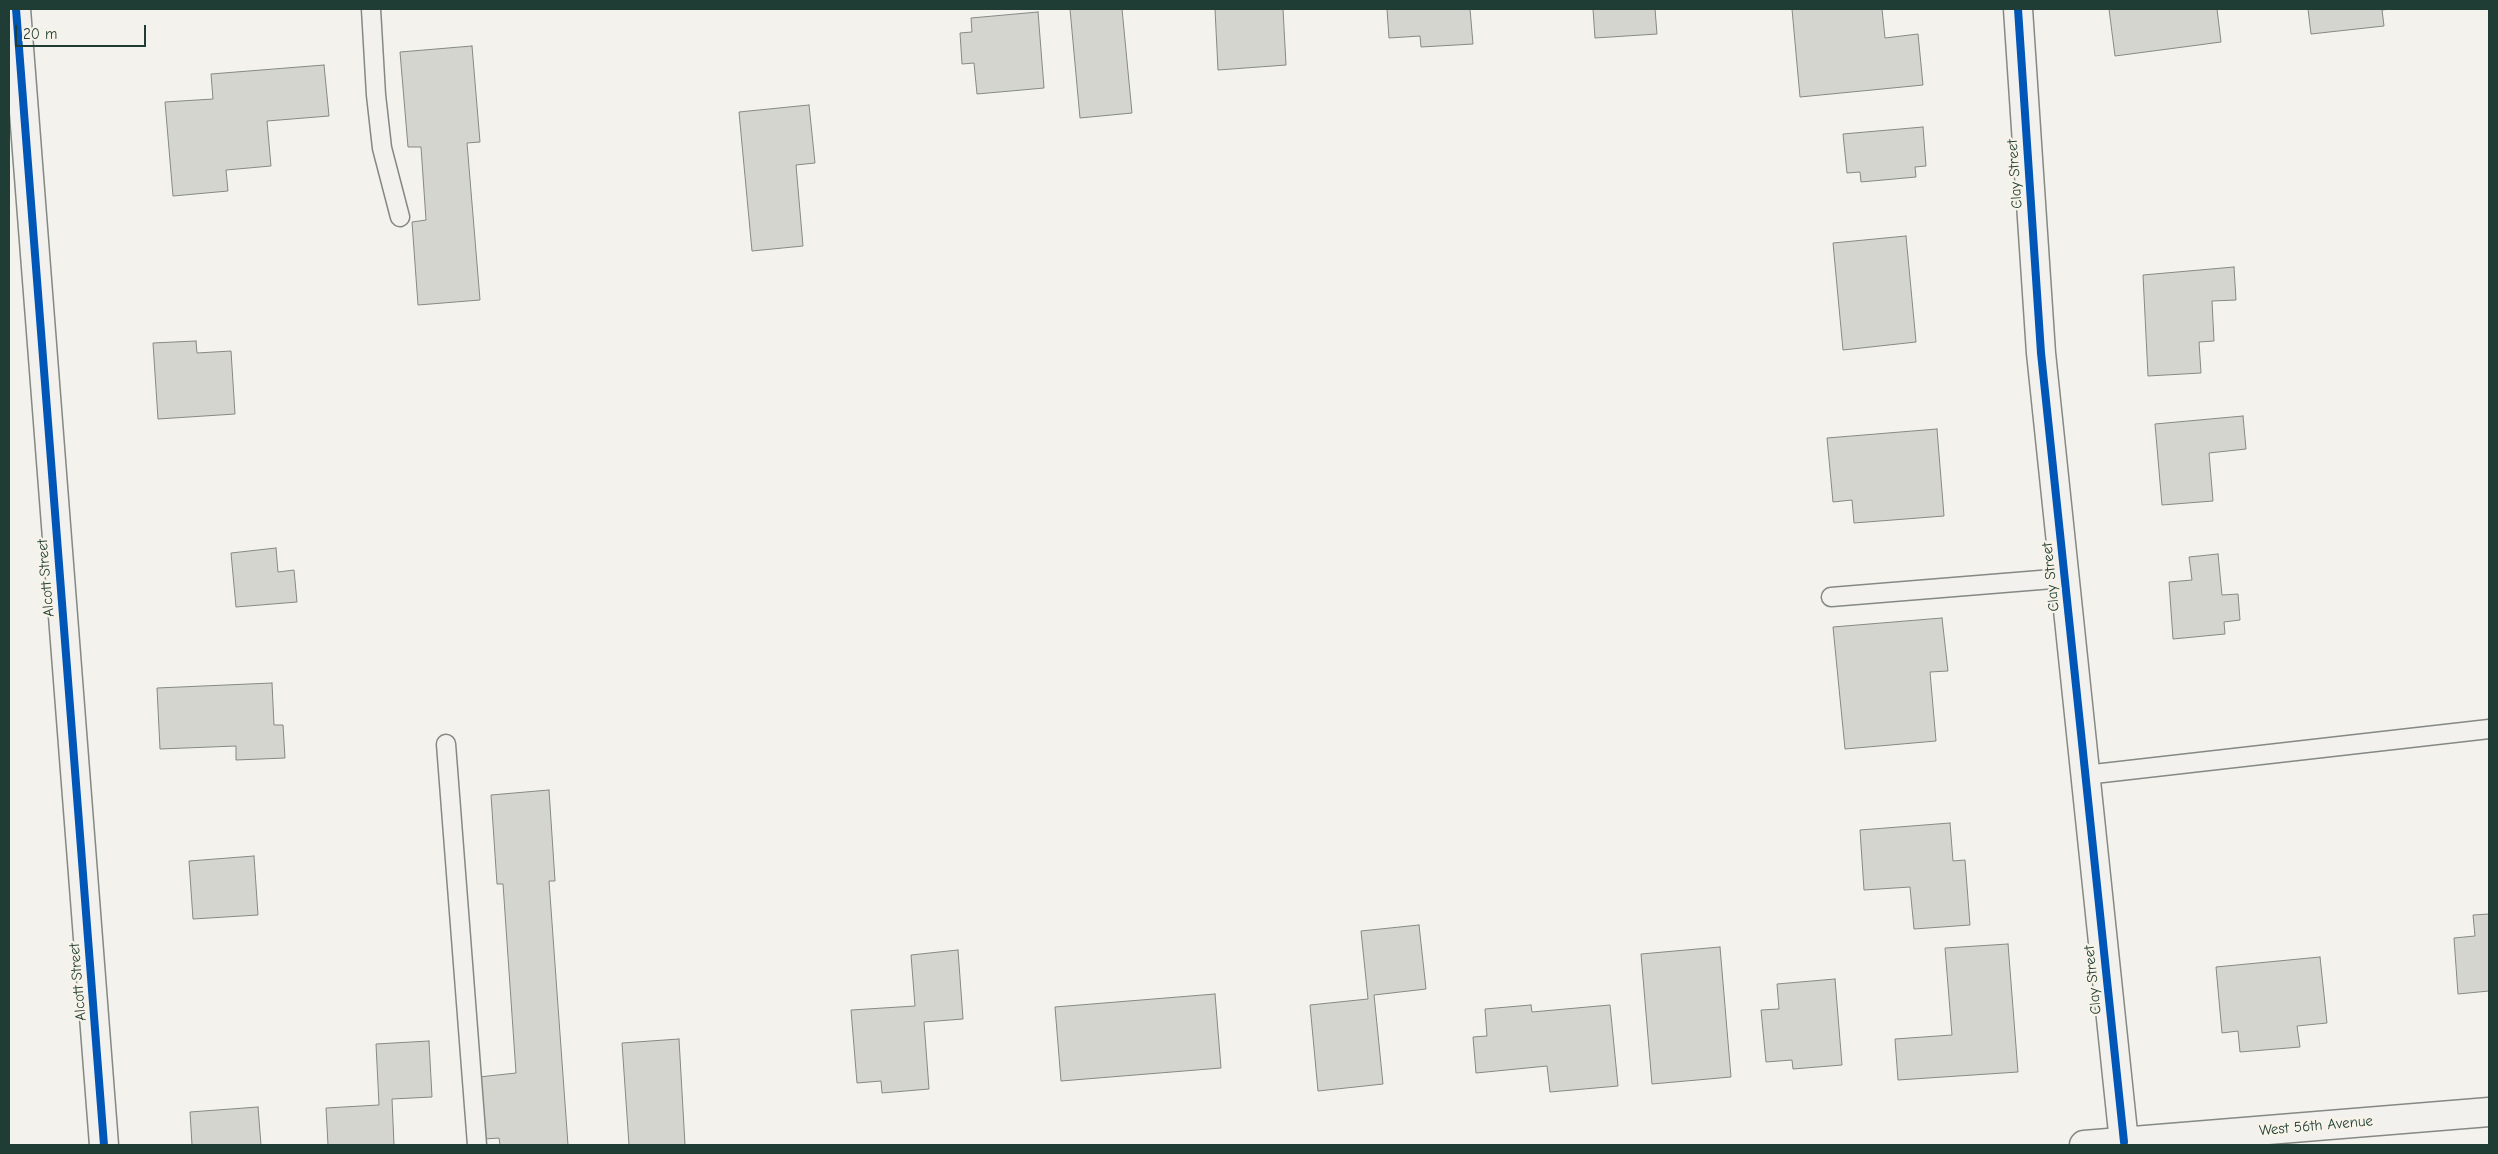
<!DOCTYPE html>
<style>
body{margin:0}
#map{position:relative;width:2498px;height:1154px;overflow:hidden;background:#f4f2ec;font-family:"Comic Neue",sans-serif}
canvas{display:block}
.frame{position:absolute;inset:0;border:10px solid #1f3d34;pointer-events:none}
.scale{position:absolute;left:15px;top:25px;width:131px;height:22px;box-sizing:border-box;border:2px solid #1f3d34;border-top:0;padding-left:6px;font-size:15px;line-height:18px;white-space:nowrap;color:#1f3d34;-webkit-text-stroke:4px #f7f3e8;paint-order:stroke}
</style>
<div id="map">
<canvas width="2498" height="1154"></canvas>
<div class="frame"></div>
<div class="scale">20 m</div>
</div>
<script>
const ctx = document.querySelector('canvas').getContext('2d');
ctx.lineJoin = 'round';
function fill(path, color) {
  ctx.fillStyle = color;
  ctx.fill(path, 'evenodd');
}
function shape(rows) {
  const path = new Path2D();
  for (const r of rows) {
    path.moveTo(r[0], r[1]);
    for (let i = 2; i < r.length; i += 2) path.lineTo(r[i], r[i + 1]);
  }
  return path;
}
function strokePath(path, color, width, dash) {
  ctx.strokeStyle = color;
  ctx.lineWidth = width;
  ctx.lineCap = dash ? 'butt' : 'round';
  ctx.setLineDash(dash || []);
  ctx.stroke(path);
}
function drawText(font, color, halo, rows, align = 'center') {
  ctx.font = font + ' "Comic Neue",sans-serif';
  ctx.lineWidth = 4.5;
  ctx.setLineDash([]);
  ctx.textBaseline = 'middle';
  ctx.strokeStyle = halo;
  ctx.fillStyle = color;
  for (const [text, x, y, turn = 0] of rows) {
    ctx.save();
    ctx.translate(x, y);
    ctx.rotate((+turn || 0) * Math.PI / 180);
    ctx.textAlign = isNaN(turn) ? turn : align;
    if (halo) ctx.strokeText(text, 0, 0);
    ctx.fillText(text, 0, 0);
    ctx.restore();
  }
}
const building = shape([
 [1070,9,1122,9,1132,113,1080,118,1070,9],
 [1215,9,1283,9,1286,65,1218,70,1215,9],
 [1387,9,1470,9,1473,44,1421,47,1420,36,1389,38,1387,9],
 [1593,9,1655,9,1657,34,1595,38,1593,9],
 [1792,9,1882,9,1885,38,1918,34,1923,85,1800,97,1792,9],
 [2109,9,2217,9,2221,42,2115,56,2109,9],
 [2308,9,2390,9,2382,10,2384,26,2311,34,2308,9],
 [1038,12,1044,88,977,94,974,63,962,64,960,33,972,32,971,18,1038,12],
 [472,46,480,142,467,143,480,300,418,305,412,222,426,220,421,147,408,147,400,52,472,46],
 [324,65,329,116,267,121,271,166,226,170,228,191,173,196,165,102,213,99,211,74,324,65],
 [809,105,815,163,796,165,803,246,752,251,739,112,809,105],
 [1923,127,1926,166,1915,167,1916,177,1861,182,1860,172,1847,173,1843,134,1923,127],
 [1906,236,1916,342,1843,350,1833,243,1906,236],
 [2234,267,2236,300,2212,301,2214,341,2199,342,2201,373,2148,376,2143,275,2234,267],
 [196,341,197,353,231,351,235,414,158,419,153,343,196,341],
 [2243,416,2246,449,2209,453,2213,501,2162,505,2155,424,2243,416],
 [1937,429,1944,516,1854,523,1852,500,1833,502,1827,438,1937,429],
 [276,548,278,572,294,570,297,602,236,607,231,553,276,548],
 [2218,554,2222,595,2238,594,2240,620,2224,622,2225,634,2173,639,2169,582,2192,580,2189,557,2218,554],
 [1942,618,1948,671,1930,672,1936,741,1845,749,1833,627,1942,618],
 [272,683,274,725,283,725,285,758,236,760,236,746,160,749,157,688,272,683],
 [549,790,555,881,549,881,568,1145,500,1145,499,1138,484,1139,479,1077,516,1073,503,884,497,884,491,795,549,790],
 [1950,823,1953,861,1965,860,1970,925,1914,929,1910,887,1864,890,1860,830,1950,823],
 [254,856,258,915,193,919,189,861,254,856],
 [2489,914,2489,991,2458,994,2454,938,2475,936,2473,915,2489,914],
 [1419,925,1426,989,1374,995,1383,1084,1318,1091,1310,1005,1368,999,1361,931,1419,925],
 [2008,944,2018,1072,1898,1080,1895,1039,1952,1035,1945,948,2008,944],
 [1720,947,1731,1077,1652,1084,1641,954,1720,947],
 [958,950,963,1019,924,1022,929,1089,882,1093,881,1081,857,1083,851,1010,915,1006,911,955,958,950],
 [2320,957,2327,1023,2297,1026,2300,1047,2240,1052,2238,1031,2222,1033,2216,967,2320,957],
 [1835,979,1842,1065,1793,1069,1792,1060,1766,1062,1761,1010,1779,1009,1777,984,1835,979],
 [1215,994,1221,1068,1061,1081,1055,1007,1215,994],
 [1531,1005,1532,1012,1610,1005,1618,1086,1550,1092,1547,1066,1476,1073,1473,1037,1487,1036,1485,1009,1531,1005],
 [679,1039,685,1145,629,1145,622,1043,679,1039],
 [429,1041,432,1097,392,1099,394,1145,328,1145,326,1108,379,1105,376,1044,429,1041],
 [258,1107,261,1145,192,1145,190,1112,258,1107]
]);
fill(building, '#d5d5d0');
strokePath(building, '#848985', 1);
const service = shape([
 [371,9,376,95,382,148,400,217],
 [1831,597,2065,578],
 [446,744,477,1145],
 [2085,775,2489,729]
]);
const minor = shape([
 [16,9,104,1145],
 [2018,9,2041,353,2124,1142]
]);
const tertiary = shape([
 [2084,1145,2489,1112]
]);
strokePath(service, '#848985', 21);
strokePath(minor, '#848985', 31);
strokePath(tertiary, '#848985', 31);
strokePath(service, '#f2f1ed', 18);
strokePath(minor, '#f2f1ed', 28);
strokePath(tertiary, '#f2f1ed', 28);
strokePath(shape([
 [16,9,104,1145],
 [2018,9,2041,353,2124,1142]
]), '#0057b8', 8);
drawText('15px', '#1f3d34', '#f7f3e8', [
 ["Clay Street",2015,174,-94],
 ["Clay Street",2051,577,-96],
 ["Alcott Street",46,578,-95],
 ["Clay Street",2093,980,-96],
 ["Alcott Street",78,982,-95],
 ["West 56th Avenue",2316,1126,-5]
]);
</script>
